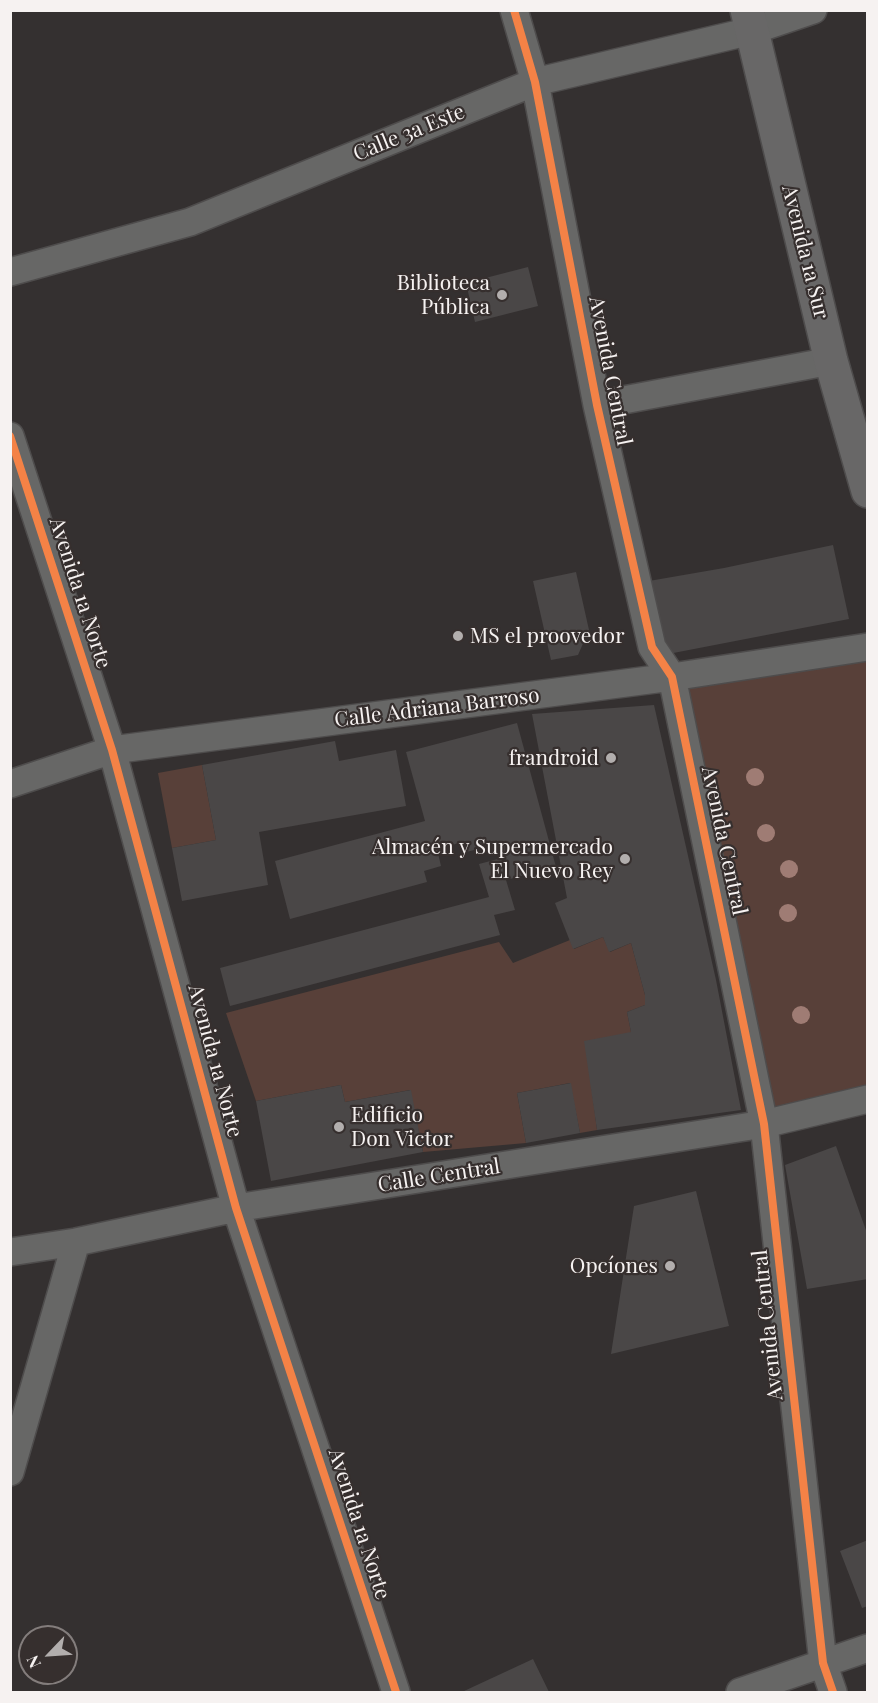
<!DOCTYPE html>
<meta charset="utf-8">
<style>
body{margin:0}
#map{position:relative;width:878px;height:1703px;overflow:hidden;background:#343030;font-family:"Playfair Display",serif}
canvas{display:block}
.frame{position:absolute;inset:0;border:12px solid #f6f2f1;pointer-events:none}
.north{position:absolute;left:18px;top:1625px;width:60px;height:60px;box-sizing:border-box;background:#362f2e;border:2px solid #837d7c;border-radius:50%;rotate:245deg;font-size:16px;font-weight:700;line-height:24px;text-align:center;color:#f6f2f1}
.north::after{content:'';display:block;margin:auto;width:21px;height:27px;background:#b2aead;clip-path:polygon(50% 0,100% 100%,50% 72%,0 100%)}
</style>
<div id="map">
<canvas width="878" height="1703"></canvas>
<div class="frame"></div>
<div class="north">N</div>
</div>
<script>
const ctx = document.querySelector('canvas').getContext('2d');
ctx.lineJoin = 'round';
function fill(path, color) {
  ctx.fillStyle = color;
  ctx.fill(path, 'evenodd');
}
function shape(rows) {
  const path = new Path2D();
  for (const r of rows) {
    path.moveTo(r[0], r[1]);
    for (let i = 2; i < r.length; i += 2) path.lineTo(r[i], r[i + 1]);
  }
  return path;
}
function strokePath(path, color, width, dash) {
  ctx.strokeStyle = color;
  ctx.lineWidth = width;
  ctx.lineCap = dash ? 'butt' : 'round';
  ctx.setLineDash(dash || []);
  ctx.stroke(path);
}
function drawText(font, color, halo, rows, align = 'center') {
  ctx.font = font + ' "Playfair Display",serif';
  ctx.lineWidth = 4.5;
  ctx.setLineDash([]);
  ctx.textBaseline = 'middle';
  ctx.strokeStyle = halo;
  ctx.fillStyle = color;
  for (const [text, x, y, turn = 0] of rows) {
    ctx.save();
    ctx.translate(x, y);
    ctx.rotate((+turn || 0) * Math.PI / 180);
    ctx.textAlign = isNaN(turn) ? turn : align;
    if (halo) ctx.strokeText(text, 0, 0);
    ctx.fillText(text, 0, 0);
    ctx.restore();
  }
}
fill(shape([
 [867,647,867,1099,764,1124,672,677],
 [202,765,216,840,172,848,158,773],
 [603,937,610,952,631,943,645,995,645,1005,627,1012,631,1032,590,1075,597,1130,580,1133,570,1083,517,1093,526,1143,423,1152,410,1090,345,1102,341,1085,256,1101,226,1013,499,942,513,963,570,940,574,949]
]), '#584039');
fill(shape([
 [528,267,538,306,475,322,466,283],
 [833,545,849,619,663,655,649,581,724,568],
 [576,572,589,630,578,655,551,660,533,581],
 [654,705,716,980,741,1110,597,1130,584,1041,631,1032,627,1012,645,1005,645,995,631,943,609,952,603,937,573,949,555,903,567,898,532,714],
 [517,723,556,867,506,880,515,910,494,915,500,935,230,1006,220,968,489,897,479,864,498,859,495,845,462,853,459,843,437,849,441,866,424,871,427,882,290,919,275,861,425,821,406,752],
 [335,741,339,761,396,750,406,806,259,832,268,885,182,901,172,848,216,840,202,765],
 [571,1083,580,1133,526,1143,517,1093],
 [341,1085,345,1102,411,1090,423,1152,271,1181,256,1101],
 [836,1146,868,1236,868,1279,807,1289,785,1165],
 [696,1191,729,1326,611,1354,634,1206],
 [868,1540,868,1606,862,1608,840,1551],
 [533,1659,549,1692,462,1692,477,1685]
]), '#4a4747');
const minor = shape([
 [514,10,535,82,597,405,652,647,672,677,764,1124,823,1663,833,1692],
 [10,272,190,222,535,82,751,31,813,10],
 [597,405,831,361],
 [10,436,112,750,236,1208,396,1692],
 [10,784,112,750,672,677,868,647],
 [10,1252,76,1242,236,1208,764,1124,868,1099],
 [10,1472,76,1242],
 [740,1692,868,1648]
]);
const major = shape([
 [747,10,831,361,868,491]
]);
strokePath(minor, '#4e4c4c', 30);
strokePath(major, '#4e4c4c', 36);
strokePath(minor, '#676766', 27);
strokePath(major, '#686767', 33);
strokePath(shape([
 [514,10,535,82,597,405,652,647,672,677,764,1124,823,1663,833,1692],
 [10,436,112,750,236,1208,396,1692]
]), '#f48246', 8);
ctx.fillStyle = '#9f7c74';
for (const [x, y] of [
 [755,777],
 [766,833],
 [789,869],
 [788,913],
 [801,1015]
]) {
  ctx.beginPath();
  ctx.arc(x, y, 9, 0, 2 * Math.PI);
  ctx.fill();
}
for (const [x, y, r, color] of [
 [502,295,6,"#b2aead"],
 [458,636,6,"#b2aead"],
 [611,758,6,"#b2aead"],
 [625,859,6,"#b2aead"],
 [339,1127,6,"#b2aead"],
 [670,1266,6,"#b2aead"]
]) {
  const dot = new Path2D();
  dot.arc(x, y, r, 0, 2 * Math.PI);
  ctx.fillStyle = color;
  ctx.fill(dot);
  strokePath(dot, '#362f2e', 2);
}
drawText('21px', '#f6f2f1', '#362f2e', [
 ["Calle 3a Este",409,133,-22],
 ["Avenida 1a Sur",805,252,76],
 ["Avenida Central",610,371,79],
 ["Avenida 1a Norte",80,593,72],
 ["Calle Adriana Barroso",437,708,-7],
 ["Avenida Central",724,841,78],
 ["Avenida 1a Norte",215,1061,75],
 ["Calle Central",439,1176,-9],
 ["Avenida Central",768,1325,-96],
 ["Avenida 1a Norte",359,1524,72]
]);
drawText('21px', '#f6f2f1', '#362f2e', [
 ["Biblioteca",490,283],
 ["Pública",490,307],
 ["MS el proovedor",470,636,"left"],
 ["frandroid",599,758],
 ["Almacén y Supermercado",613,847],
 ["El Nuevo Rey",613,871],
 ["Edificio",351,1115,"left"],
 ["Don Victor",351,1139,"left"],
 ["Opcíones",658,1266]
], 'right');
</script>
